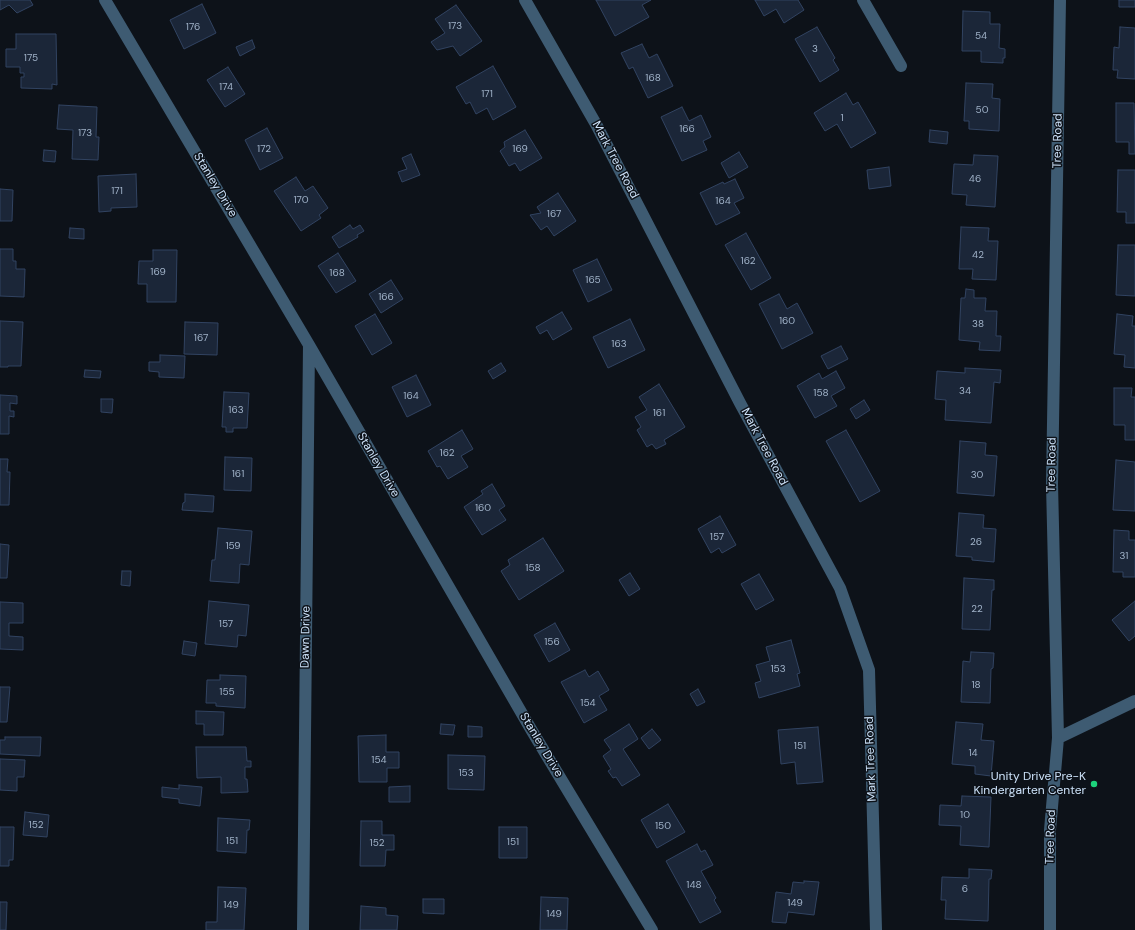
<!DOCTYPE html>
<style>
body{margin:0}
canvas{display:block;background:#0d1219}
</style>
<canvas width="1135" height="930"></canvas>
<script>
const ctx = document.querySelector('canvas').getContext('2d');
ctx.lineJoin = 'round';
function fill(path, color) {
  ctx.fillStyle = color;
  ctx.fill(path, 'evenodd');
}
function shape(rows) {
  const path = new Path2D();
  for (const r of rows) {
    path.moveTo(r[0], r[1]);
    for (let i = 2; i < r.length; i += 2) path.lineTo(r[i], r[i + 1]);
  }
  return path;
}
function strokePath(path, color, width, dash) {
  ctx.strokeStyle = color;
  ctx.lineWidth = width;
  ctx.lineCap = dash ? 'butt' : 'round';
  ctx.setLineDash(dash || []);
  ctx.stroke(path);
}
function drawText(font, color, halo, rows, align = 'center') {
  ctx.font = font + ' "DM Sans",sans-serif';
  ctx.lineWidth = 3;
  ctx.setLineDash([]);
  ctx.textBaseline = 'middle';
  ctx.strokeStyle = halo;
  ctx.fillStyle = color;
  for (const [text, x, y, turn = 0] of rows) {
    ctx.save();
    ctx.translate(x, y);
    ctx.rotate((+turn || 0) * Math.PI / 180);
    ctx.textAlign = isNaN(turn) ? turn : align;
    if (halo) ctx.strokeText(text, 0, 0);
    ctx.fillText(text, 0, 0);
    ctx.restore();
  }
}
const building = shape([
 [0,0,30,0,33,5,17,13,9,5,0,10,0,0],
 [596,0,651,0,642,5,649,17,615,36,596,0],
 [755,0,798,0,804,10,784,23,776,9,764,16,755,0],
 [1119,0,1135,0,1135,7,1119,7,1119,0],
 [202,4,216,33,184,49,170,20,202,4],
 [456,5,482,41,460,56,453,46,437,50,431,42,445,33,435,19,456,5],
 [963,11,990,12,990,24,1000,24,999,48,1005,49,1005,58,1003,58,1003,63,981,62,981,51,962,51,963,11],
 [817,27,835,58,833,60,839,70,820,82,795,39,817,27],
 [1120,27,1135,28,1135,79,1117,78,1118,70,1113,70,1114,47,1119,48,1120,27],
 [16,34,56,34,57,85,52,84,52,89,21,88,21,77,24,77,24,73,20,73,20,67,6,67,6,49,16,49,16,34],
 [252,40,255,48,240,56,236,47,252,40],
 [642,44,649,58,657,54,673,86,648,98,633,67,629,69,621,53,642,44],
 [493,66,516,107,493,120,487,108,476,114,470,102,466,104,456,87,493,66],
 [228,67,245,94,225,107,207,80,228,67],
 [966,83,993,84,992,98,1000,99,999,131,969,129,969,121,964,121,966,83],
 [846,93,853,105,858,102,876,133,851,148,837,124,825,131,814,113,846,93],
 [1116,103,1134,103,1135,154,1129,154,1129,142,1116,142,1116,103],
 [59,105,97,107,96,137,99,137,98,160,72,159,73,130,57,129,59,105],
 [682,107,689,121,701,115,711,137,703,141,707,150,682,161,661,117,682,107],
 [267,128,283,158,260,170,245,140,267,128],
 [525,130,542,158,520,171,515,163,509,166,500,151,505,147,504,142,525,130],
 [930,130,948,132,947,144,929,142,930,130],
 [44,150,56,151,55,162,43,161,44,150],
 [739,152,748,167,729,178,721,163,739,152],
 [411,154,420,175,402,182,398,172,407,169,402,158,411,154],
 [974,155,998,156,995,207,966,205,967,195,952,194,954,164,973,165,974,155],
 [889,167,891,186,869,189,867,170,889,167],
 [1118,170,1135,170,1135,223,1126,223,1126,212,1117,212,1118,170],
 [136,174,137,207,111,208,111,211,99,212,98,176,136,174],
 [296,177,305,191,313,186,328,208,319,215,321,218,301,231,274,191,296,177],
 [735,179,744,198,734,203,740,213,716,225,700,193,723,182,724,184,735,179],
 [0,189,13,190,12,221,0,221,0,189],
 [558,193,576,221,554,236,547,226,541,230,530,215,541,213,537,207,558,193],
 [350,225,353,229,360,225,364,231,357,235,358,237,339,248,332,237,350,225],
 [961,227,989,228,988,241,998,241,996,280,972,279,973,269,959,269,961,227],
 [70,228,84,229,84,239,69,238,70,228],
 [746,233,771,278,751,290,725,245,746,233],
 [1118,245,1135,245,1135,296,1116,295,1118,245],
 [0,249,13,249,13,261,16,261,16,269,25,269,24,297,0,296,0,249],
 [153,250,177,250,176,302,147,302,147,284,138,284,139,261,153,261,153,250],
 [338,253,356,281,336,293,318,266,338,253],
 [597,259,612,290,588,302,573,270,597,259],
 [391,280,403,299,381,313,369,294,391,280],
 [966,289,974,290,974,298,986,298,985,311,997,311,996,336,1001,336,1000,351,979,350,980,342,959,340,961,298,965,298,966,289],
 [779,294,787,309,797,303,813,333,782,349,759,304,779,294],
 [562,312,572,329,553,340,547,330,540,334,536,327,562,312],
 [375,314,392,343,372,355,355,326,375,314],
 [1117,314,1133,316,1132,326,1135,326,1135,368,1124,367,1125,355,1114,354,1117,314],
 [630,319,645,350,608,368,593,337,630,319],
 [0,321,23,322,21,366,8,366,8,367,0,367,0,321],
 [185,322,218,323,217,355,184,354,185,322],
 [841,346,848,359,828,369,821,356,841,346],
 [160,355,185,356,184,378,159,377,159,372,149,371,149,362,160,362,160,355],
 [501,363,506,371,493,379,488,371,501,363],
 [965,368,1001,370,1000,383,994,382,991,423,945,420,946,400,935,399,937,371,965,373,965,368],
 [85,370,101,371,100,378,84,377,85,370],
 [836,371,845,388,831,396,837,406,815,418,797,386,819,373,822,379,836,371],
 [416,375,431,405,407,417,392,387,416,375],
 [659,384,685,427,664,440,666,444,656,449,652,444,647,447,637,430,641,427,635,417,647,410,639,397,659,384],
 [1114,388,1132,388,1131,397,1135,397,1135,440,1125,440,1125,425,1114,425,1114,388],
 [224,392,249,393,247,428,233,428,233,432,226,432,226,427,222,427,224,392],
 [0,395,17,396,17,404,10,403,10,411,14,411,14,417,9,416,9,434,0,434,0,395],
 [101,399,113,399,112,413,101,412,101,399],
 [864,400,870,410,856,419,850,409,864,400],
 [462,430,473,449,461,456,468,467,448,479,440,466,437,467,428,451,462,430],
 [846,430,880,491,860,502,826,441,846,430],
 [960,441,986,443,985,455,997,456,994,496,957,493,960,441],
 [225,457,252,458,251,491,224,490,225,457],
 [0,459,8,459,7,472,10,472,9,505,0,505,0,459],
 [1116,460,1135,462,1135,511,1113,510,1116,460],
 [492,484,505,506,499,510,506,520,482,535,464,507,483,494,481,491,492,484],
 [185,494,214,496,213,512,182,510,183,503,185,502,185,494],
 [959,513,984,515,983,528,996,529,994,562,972,560,972,557,956,556,959,513],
 [720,516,736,545,722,553,719,548,711,553,698,529,720,516],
 [218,528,252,531,249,565,240,564,239,583,210,581,212,560,215,560,218,528],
 [1114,530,1129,531,1129,540,1135,540,1135,577,1123,577,1123,572,1113,572,1114,530],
 [543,538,564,571,519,600,501,571,510,565,508,560,543,538],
 [0,544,9,545,7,578,0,578,0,544],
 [122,571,131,571,130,586,121,585,122,571],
 [630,573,640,589,629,596,619,580,630,573],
 [759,574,774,600,756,610,741,584,759,574],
 [964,578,994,580,994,590,992,590,990,630,962,629,964,578],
 [209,601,249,605,246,636,238,635,237,647,205,644,209,601],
 [1135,601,1135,636,1129,641,1112,620,1135,601],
 [0,602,23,603,23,623,9,623,9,636,23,637,23,650,0,649,0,602],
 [555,623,570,650,549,662,534,635,555,623],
 [791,640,800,673,797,674,800,686,759,698,755,683,761,681,756,665,770,661,766,647,791,640],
 [184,641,197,643,195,656,182,654,184,641],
 [971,652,994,653,993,668,991,669,990,703,961,702,963,661,970,662,971,652],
 [585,670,589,677,598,671,609,690,599,696,607,710,584,723,561,682,585,670],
 [220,675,246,676,245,708,216,706,216,703,206,703,207,680,220,680,220,675],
 [0,687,10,687,7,722,0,722,0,687],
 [698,689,705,702,697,706,690,694,698,689],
 [196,711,224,712,223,735,204,735,204,724,196,724,196,711],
 [956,722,983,724,981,740,994,741,991,776,975,774,975,766,952,764,956,722],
 [441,724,455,725,453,735,440,734,441,724],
 [629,724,638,739,623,749,640,775,622,786,616,777,613,778,608,771,611,769,603,756,611,750,604,740,629,724],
 [468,726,482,727,482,737,468,737,468,726],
 [818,727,823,782,797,784,795,762,781,764,778,730,818,727],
 [652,729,661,740,649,749,641,738,652,729],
 [386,735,386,752,399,752,399,768,387,768,387,782,359,782,358,736,386,735],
 [5,737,41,737,40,756,0,754,0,740,5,740,5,737],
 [196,747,246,747,247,761,251,761,251,767,245,767,245,779,247,779,248,792,221,793,221,777,197,778,196,747],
 [448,755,485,756,484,790,448,789,448,755],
 [0,759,25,760,24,777,17,777,17,791,0,790,0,759],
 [179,785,202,787,200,806,179,803,179,799,162,797,162,787,179,789,179,785],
 [410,786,410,802,389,802,389,787,410,786],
 [962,796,991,797,989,847,960,845,961,826,939,825,940,805,961,806,962,796],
 [668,804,685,832,657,848,641,820,668,804],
 [25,812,49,815,47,837,23,835,25,812],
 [218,818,250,820,249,830,247,830,246,853,217,851,218,818],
 [361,821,382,821,382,835,394,835,394,850,386,850,385,866,360,866,361,821],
 [0,827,14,827,13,860,9,860,9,866,0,866,0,827],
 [499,827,527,827,527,858,499,858,499,827],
 [697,844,701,852,705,850,713,865,701,871,716,898,714,900,721,912,700,923,666,861,697,844],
 [969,869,992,870,991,879,989,879,988,921,945,919,946,900,941,900,942,877,969,878,969,869],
 [804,881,819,882,814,915,788,912,786,923,772,922,776,892,791,894,793,882,804,883,804,881],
 [218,887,246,888,244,930,206,930,206,922,217,922,218,887],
 [541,897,568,898,567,930,540,930,541,897],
 [423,899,444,899,444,914,423,913,423,899],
 [0,902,7,902,6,930,0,930,0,902],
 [361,906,386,908,386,915,398,916,397,930,360,930,361,906]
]);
fill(building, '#1b2638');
strokePath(building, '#314361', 1);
strokePath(shape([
 [105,0,309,345,532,731,652,930],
 [525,0,597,126,740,403,840,588,869,670,876,930],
 [863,0,901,66],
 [1058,738,1135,701],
 [303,930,309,345],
 [1050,930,1050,830,1058,738,1052,484,1060,0]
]), '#3e5b72', 12);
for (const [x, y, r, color] of [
 [1094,784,4,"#1dd37b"]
]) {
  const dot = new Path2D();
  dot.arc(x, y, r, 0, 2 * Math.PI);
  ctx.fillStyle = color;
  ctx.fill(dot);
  strokePath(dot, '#0d1219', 1.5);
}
drawText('10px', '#a0b2c8', null, [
 ["173",455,26],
 ["176",193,27],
 ["54",981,36],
 ["3",815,49],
 ["175",31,58],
 ["168",653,78],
 ["174",226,87],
 ["171",487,94],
 ["50",982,110],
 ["1",842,118],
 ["166",687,129],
 ["173",85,133],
 ["172",264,149],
 ["169",520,149],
 ["46",975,179],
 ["171",117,191],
 ["170",301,200],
 ["164",723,201],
 ["167",554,214],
 ["42",978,255],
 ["162",748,261],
 ["169",158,272],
 ["168",337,273],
 ["165",593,280],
 ["166",386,297],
 ["160",787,321],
 ["38",978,324],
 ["167",201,338],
 ["163",619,344],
 ["34",965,391],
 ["158",821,393],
 ["164",411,396],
 ["163",236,410],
 ["161",659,413],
 ["162",447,453],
 ["161",238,474],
 ["30",977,475],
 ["160",483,508],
 ["157",717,537],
 ["26",976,542],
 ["159",233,546],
 ["31",1124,556],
 ["158",533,568],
 ["22",977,609],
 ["157",226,624],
 ["156",552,642],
 ["153",778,669],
 ["18",976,685],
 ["155",227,692],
 ["154",588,703],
 ["151",800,746],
 ["14",973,753],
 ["154",379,760],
 ["153",466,773],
 ["10",965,815],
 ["152",36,825],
 ["150",663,826],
 ["151",232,841],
 ["151",513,842],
 ["152",377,843],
 ["148",694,885],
 ["6",965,889],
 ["149",795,903],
 ["149",231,905],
 ["149",554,914]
]);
drawText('12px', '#cce1f8', '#0d1219', [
 ["Tree Road",1058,141,-89],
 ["Mark Tree Road",615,160,62],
 ["Stanley Drive",215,185,59],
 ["Mark Tree Road",764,447,62],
 ["Stanley Drive",378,465,60],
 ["Tree Road",1052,465,-89],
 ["Dawn Drive",306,637,-89],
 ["Stanley Drive",541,745,59],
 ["Mark Tree Road",871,759,-92],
 ["Tree Road",1051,837,-88]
]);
drawText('12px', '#cce1f8', '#0d1219', [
 ["Unity Drive Pre-K",1086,777],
 ["Kindergarten Center",1086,791]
], 'right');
</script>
